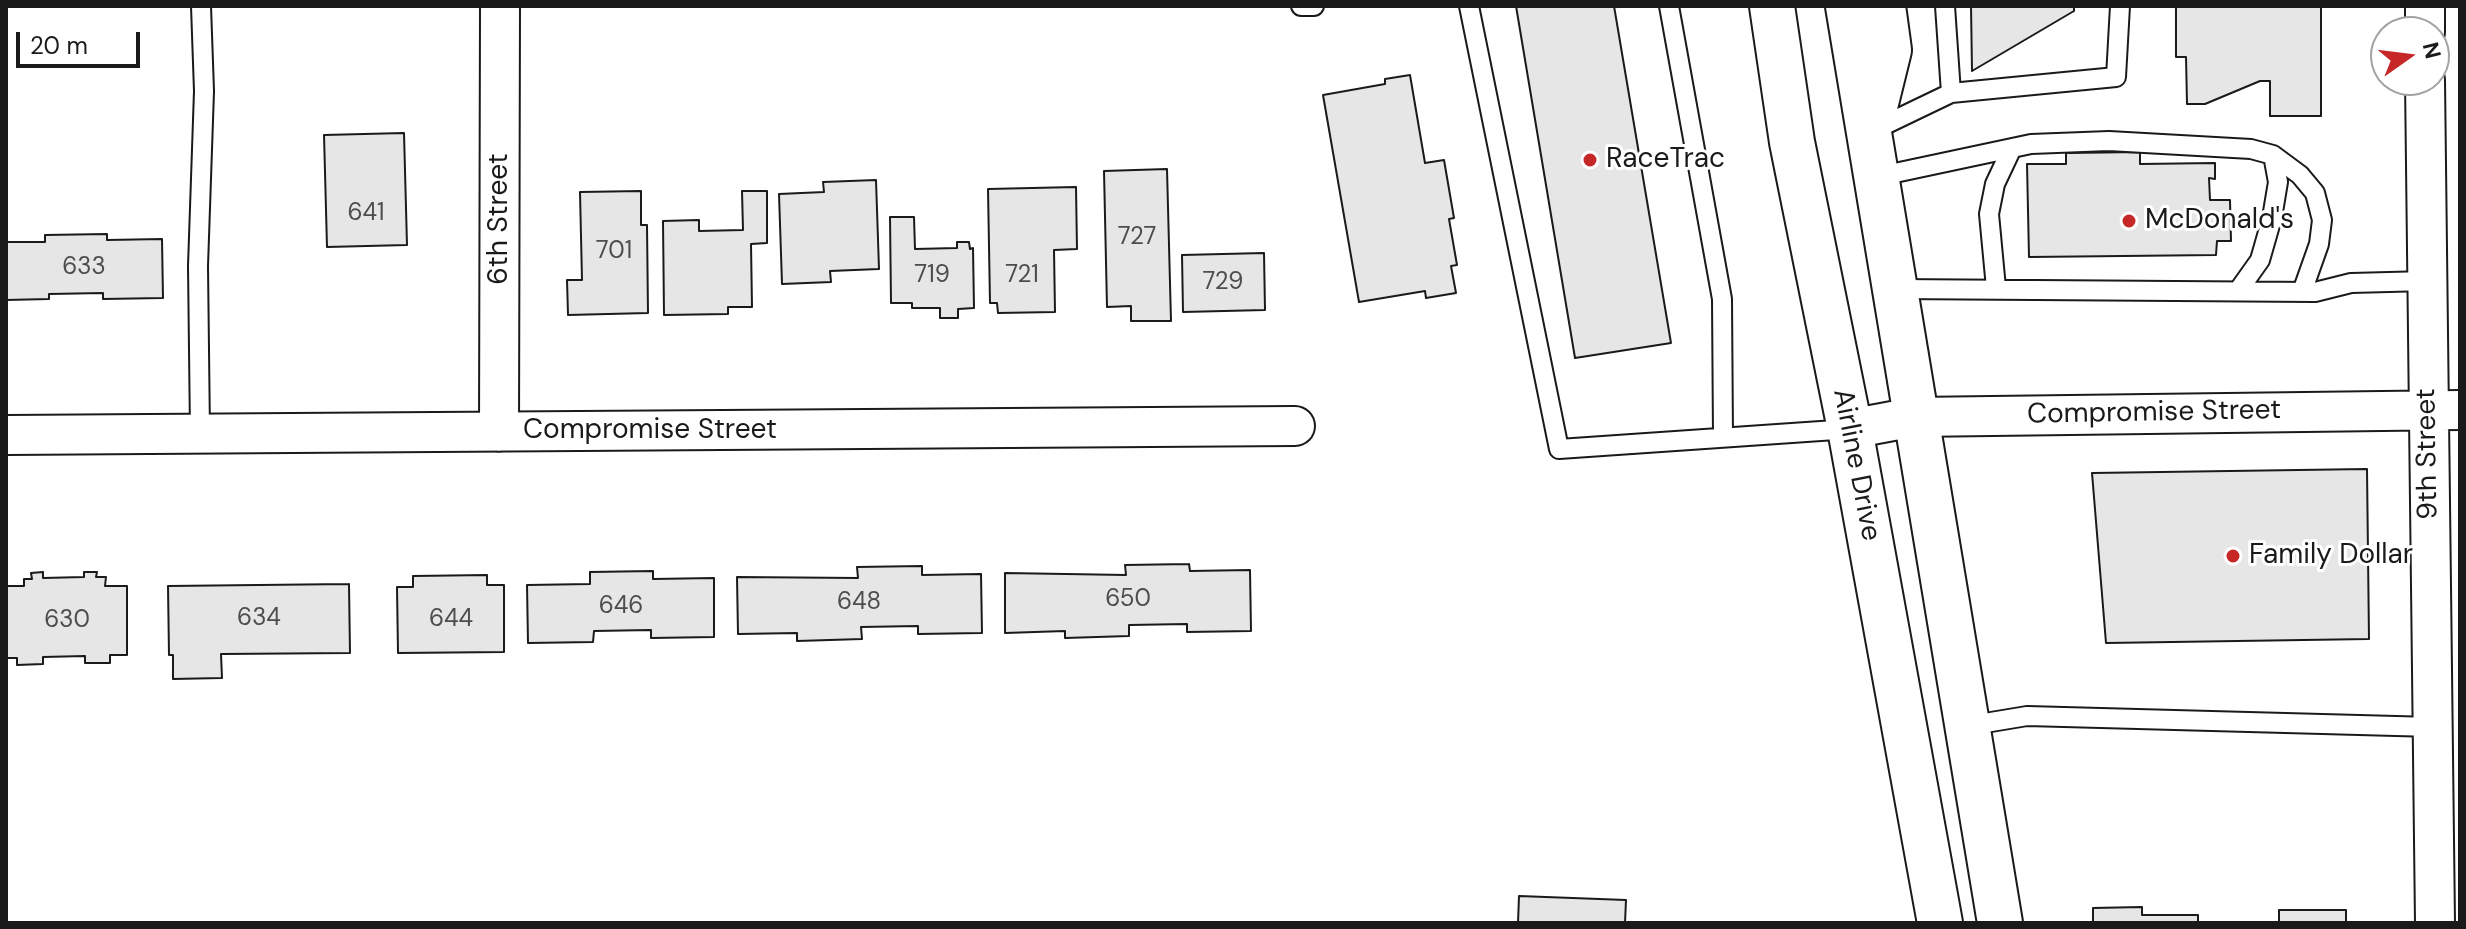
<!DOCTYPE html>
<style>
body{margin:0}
#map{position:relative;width:2466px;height:929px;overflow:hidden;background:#fff;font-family:"DM Sans",sans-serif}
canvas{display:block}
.frame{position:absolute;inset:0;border:8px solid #1a1a1a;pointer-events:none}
.north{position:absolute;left:2370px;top:16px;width:80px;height:80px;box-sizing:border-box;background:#fff;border:2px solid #a3a3a3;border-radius:50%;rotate:76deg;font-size:22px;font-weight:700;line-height:32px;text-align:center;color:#1a1a1a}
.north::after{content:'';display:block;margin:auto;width:28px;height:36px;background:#c62828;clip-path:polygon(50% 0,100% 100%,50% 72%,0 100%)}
.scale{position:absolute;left:16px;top:32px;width:124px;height:36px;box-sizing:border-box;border:4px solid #1a1a1a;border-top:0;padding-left:10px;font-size:24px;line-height:28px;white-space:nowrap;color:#1a1a1a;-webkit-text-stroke:6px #fff;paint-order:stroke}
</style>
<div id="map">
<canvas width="2466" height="929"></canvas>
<div class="frame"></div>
<div class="north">N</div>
<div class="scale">20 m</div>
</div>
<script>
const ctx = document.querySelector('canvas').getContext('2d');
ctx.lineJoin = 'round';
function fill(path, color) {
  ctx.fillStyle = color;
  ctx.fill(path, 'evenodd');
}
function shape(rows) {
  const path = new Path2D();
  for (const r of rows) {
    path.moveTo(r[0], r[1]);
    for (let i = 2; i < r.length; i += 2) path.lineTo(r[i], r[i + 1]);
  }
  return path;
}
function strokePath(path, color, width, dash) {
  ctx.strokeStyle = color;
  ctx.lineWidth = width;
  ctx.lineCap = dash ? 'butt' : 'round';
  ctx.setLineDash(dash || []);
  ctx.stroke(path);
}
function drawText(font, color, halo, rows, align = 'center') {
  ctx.font = font + ' "DM Sans",sans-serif';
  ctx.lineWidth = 6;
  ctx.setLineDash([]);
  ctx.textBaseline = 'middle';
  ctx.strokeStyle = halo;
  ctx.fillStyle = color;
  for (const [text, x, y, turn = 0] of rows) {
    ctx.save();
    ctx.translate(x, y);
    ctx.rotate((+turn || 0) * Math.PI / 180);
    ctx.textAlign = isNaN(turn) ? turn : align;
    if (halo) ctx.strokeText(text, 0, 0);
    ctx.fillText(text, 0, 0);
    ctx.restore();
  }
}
const building = shape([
 [1516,6,1614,6,1671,343,1575,358,1516,6],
 [1971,6,2074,6,2074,11,1972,71,1971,6],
 [2176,6,2321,6,2321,116,2270,116,2270,81,2260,81,2205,104,2187,104,2186,57,2176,57,2176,6],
 [1410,75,1425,163,1444,160,1454,218,1449,219,1457,265,1451,266,1456,293,1426,298,1425,291,1359,302,1323,95,1385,84,1385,79,1410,75],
 [404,133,407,245,327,247,324,135,404,133],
 [2140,152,2140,164,2215,163,2215,179,2209,178,2210,200,2230,200,2231,241,2217,241,2216,255,2029,257,2027,164,2066,164,2066,153,2140,152],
 [1167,169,1171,321,1131,321,1131,306,1107,307,1104,171,1167,169],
 [876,180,879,269,830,271,831,282,782,284,779,194,824,192,823,182,876,180],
 [1076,187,1077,249,1054,250,1055,312,998,313,997,303,990,303,988,189,1076,187],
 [641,191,641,225,647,225,648,313,568,315,567,280,582,280,580,192,641,191],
 [742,191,767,191,767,243,751,244,752,307,728,307,728,314,664,315,663,221,699,220,699,231,743,230,742,191],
 [890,217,914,217,915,249,957,248,957,242,969,242,970,249,973,248,974,308,958,309,958,318,940,318,940,308,912,308,912,303,891,303,890,217],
 [107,234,107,240,162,239,163,298,103,299,103,293,49,294,49,299,6,300,6,242,45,242,45,235,107,234],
 [1264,253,1265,310,1183,312,1182,255,1264,253],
 [2367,469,2369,639,2106,643,2092,473,2367,469],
 [1189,564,1190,571,1250,570,1251,631,1187,632,1187,624,1129,625,1129,636,1065,638,1065,631,1005,633,1005,573,1126,575,1125,565,1189,564],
 [922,566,922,575,981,574,982,633,918,634,918,626,861,627,862,639,797,641,797,633,738,634,737,577,858,578,857,567,922,566],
 [653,571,653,579,714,578,714,637,651,638,651,630,594,631,593,642,528,643,527,585,590,584,590,572,653,571],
 [43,572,43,578,84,577,84,572,97,572,96,577,106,577,105,586,127,586,127,655,110,655,110,663,85,663,85,656,43,657,43,664,17,665,17,658,6,658,6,586,24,586,24,579,32,579,31,573,43,572],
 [487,575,487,585,504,585,504,652,398,653,397,587,413,587,413,576,487,575],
 [349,584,350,653,221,654,222,678,173,679,173,655,169,655,168,586,349,584],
 [1519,896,1626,900,1625,923,1518,923,1519,896],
 [2142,907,2142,915,2198,915,2198,923,2093,923,2093,908,2142,907],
 [2279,910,2346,910,2346,923,2279,923,2279,910]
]);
fill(building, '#e6e6e6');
strokePath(building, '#1a1a1a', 2);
const service = shape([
 [1301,6,1314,6],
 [1469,6,1559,449,1850,429],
 [1669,6,1722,299,1723,437],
 [1951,93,2116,77,2120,6],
 [1874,130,1951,93,1945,6],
 [2273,155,2300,175,2315,193,2322,220,2319,244,2302,292],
 [1876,177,2031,144,2109,141,2251,149,2273,155,2278,182,2272,218,2260,260,2238,291],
 [1996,288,1989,214,1995,184,2012,148],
 [1895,289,2315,292,2351,283,2427,281],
 [200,433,198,266,204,91,201,6],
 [1967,726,2027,716,2433,727]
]);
const minor = shape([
 [2425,6,2425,32],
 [2425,80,2435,923],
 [1850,429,1914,417,2460,410],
 [499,432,500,6],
 [6,435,1295,426]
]);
const trunk = shape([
 [1772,6,1792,142,1850,429,1940,923],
 [1848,6,2000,923],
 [1873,115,1889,50,1883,6]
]);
strokePath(service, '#1a1a1a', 22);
strokePath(minor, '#1a1a1a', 42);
strokePath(trunk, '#1a1a1a', 48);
strokePath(service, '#fff', 18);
strokePath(minor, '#fff', 38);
strokePath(trunk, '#fff', 44);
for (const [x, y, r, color] of [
 [1590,160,8,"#c62828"],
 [2129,221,8,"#c62828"],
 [2233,556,8,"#c62828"]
]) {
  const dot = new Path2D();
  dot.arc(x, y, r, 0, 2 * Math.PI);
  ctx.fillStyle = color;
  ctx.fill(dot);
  strokePath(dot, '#fff', 3);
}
drawText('24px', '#4d4d4d', null, [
 ["641",366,214],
 ["727",1137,238],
 ["701",614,252],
 ["633",84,268],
 ["719",932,276],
 ["721",1022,276],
 ["729",1223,283],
 ["650",1128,600],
 ["648",859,603],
 ["646",621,607],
 ["634",259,619],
 ["644",451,620],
 ["630",67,621]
]);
drawText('28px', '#1a1a1a', '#fff', [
 ["RaceTrac",1606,160],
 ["McDonald's",2145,221],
 ["Family Dollar",2249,556]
], 'left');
drawText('28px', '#1a1a1a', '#fff', [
 ["6th Street",500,219,-90],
 ["Compromise Street",2154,413,-1],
 ["Compromise Street",650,431],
 ["9th Street",2428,454,-91],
 ["Airline Drive",1856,465,79]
]);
</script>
